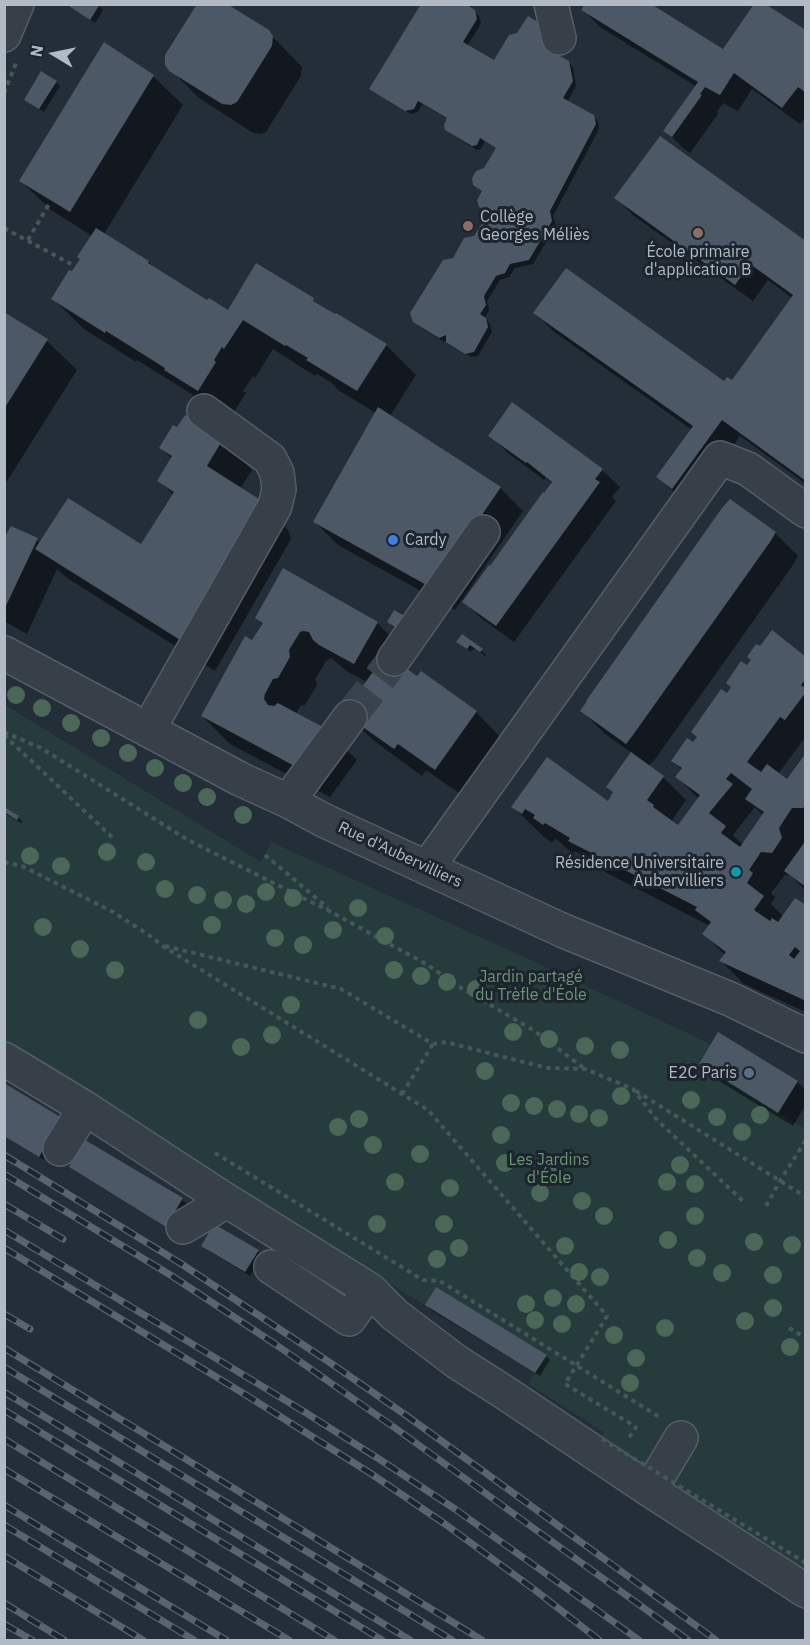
<!DOCTYPE html>
<meta charset="utf-8">
<style>
body{margin:0}
#map{position:relative;width:810px;height:1645px;overflow:hidden;background:#232e39;font-family:"IBM Plex Sans",sans-serif}
canvas{display:block}
.frame{position:absolute;inset:0;border:6px solid #b2bac5;pointer-events:none}
.north{position:absolute;left:24px;top:24px;width:60px;height:60px;-webkit-text-stroke:4px #1c242e;paint-order:stroke;rotate:280deg;font-size:16px;font-weight:700;line-height:24px;text-align:center;color:#b2bac5}
.north::after{content:'';display:block;margin:auto;width:21px;height:27px;background:#b2bac5;clip-path:polygon(50% 0,100% 100%,50% 72%,0 100%)}
</style>
<div id="map">
<canvas width="810" height="1645"></canvas>
<div class="frame"></div>
<div class="north">N</div>
</div>
<script>
const ctx = document.querySelector('canvas').getContext('2d');
ctx.lineJoin = 'round';
function fill(path, color) {
  ctx.fillStyle = color;
  ctx.fill(path, 'evenodd');
}
function shape(rows) {
  const path = new Path2D();
  for (const r of rows) {
    path.moveTo(r[0], r[1]);
    for (let i = 2; i < r.length; i += 2) path.lineTo(r[i], r[i + 1]);
  }
  return path;
}
function strokePath(path, color, width, dash) {
  ctx.strokeStyle = color;
  ctx.lineWidth = width;
  ctx.lineCap = dash ? 'butt' : 'round';
  ctx.setLineDash(dash || []);
  ctx.stroke(path);
}
function drawText(font, color, halo, rows, align = 'center') {
  ctx.font = font + ' "IBM Plex Sans",sans-serif';
  ctx.lineWidth = 6;
  ctx.setLineDash([]);
  ctx.textBaseline = 'middle';
  ctx.strokeStyle = halo;
  ctx.fillStyle = color;
  for (const [text, x, y, turn = 0] of rows) {
    ctx.save();
    ctx.translate(x, y);
    ctx.rotate((+turn || 0) * Math.PI / 180);
    ctx.textAlign = isNaN(turn) ? turn : align;
    if (halo) ctx.strokeText(text, 0, 0);
    ctx.fillText(text, 0, 0);
    ctx.restore();
  }
}
fill(shape([
 [5,705,261,862,271,842,487,940,711,1044,699,1064,805,1129,805,1570,597,1443,604,1432,528,1384,535,1373,5,1046]
]), '#263b3b');
fill(shape([
 [99,6,103,10,95,23,75,10],
 [583,10,724,51,806,32,806,117,800,124,752,89,738,111,723,103,717,112,718,114,690,153,683,148,665,130,697,87,600,27],
 [474,11,479,16,481,24,467,46,495,63,552,53,568,62,573,67,576,86,567,102,593,117,598,121,599,129,553,216,556,226,533,264,515,268,509,277,500,280,487,301,489,310,485,318,490,324,492,332,478,356,471,357,453,346,447,341,444,342,419,326,414,321,454,259,475,237,490,214,480,206,484,192,475,185,497,149,485,141,481,149,477,150,451,134,446,129,448,119,422,104,418,112,411,114,376,93,371,89],
 [268,32,302,67,301,76,266,132,261,134,253,133,199,98,169,68],
 [153,76,183,105,104,234,149,262,158,272,208,302,228,312,313,300,321,307,386,345,416,375,390,416,500,488,523,511,455,610,338,545,315,522,376,413,338,390,332,383,317,374,315,376,273,349,255,378,253,376,243,391,246,393,229,420,197,400,190,393,137,360,136,362,84,329,53,299,81,259,92,236,51,210,21,181],
 [56,82,60,86,44,112,26,100],
 [616,198,803,241,806,238,806,484,740,436,690,505,676,494,658,477,692,430,553,331,535,313,724,383,732,382,792,298,768,280,753,301,634,216],
 [4,314,47,341,77,370,4,486],
 [513,404,602,470,620,487,612,497,616,501,514,642,482,619,464,602,552,484,546,478,544,480,508,453,490,435],
 [223,440,252,470,240,489,258,500,288,530,291,539,215,671,67,578,57,569,27,634,4,621,4,540,37,540,40,543,142,547,174,495,159,480,172,459,161,448],
 [775,533,798,556,793,565,656,758,648,767,663,777,686,800,671,822,678,827,699,799,677,777,682,770,673,761,693,744,748,667,806,659,806,740,804,739,778,774,788,781,806,756,806,891,790,875,785,875,771,893,775,897,771,904,784,917,806,907,806,1012,744,984,721,961,725,955,704,934,710,926,597,868,589,860,575,851,573,853,565,847,555,838,552,843,543,836,513,807,608,803,632,753,605,734,582,711],
 [755,807,763,815,743,845,733,835],
 [257,618,377,623,405,650,397,664,417,678,476,712,503,740,463,796,426,770,422,776,373,740,345,713,367,682,348,672,331,658,327,660,315,679,317,685,305,705,300,706,296,714,329,732,357,760,330,797,230,744,202,716,253,642,264,624],
 [462,636,482,651,486,655,485,656,475,648,471,652,463,646],
 [4,808,18,817,23,822,21,823,4,813],
 [700,1064,797,1082,806,1090,806,1104,793,1126,714,1078],
 [65,1123,44,1160,4,1136],
 [86,1142,182,1200,187,1204,171,1230,75,1171,71,1167],
 [203,1246,258,1251,262,1256,250,1276,207,1250],
 [427,1305,546,1356,550,1360,540,1376,431,1310]
]), '#0007');
fill(shape([
 [70,4,100,4,90,20,69,6],
 [197,4,227,4,269,30,273,36,272,46,237,102,231,105,222,104,169,71,165,65,165,55],
 [421,4,466,4,475,10,477,19,463,42,494,60,509,35,517,33,528,16,552,31,548,49,569,61,573,81,563,98,594,115,596,124,550,211,552,221,529,260,510,264,505,273,496,276,484,296,486,305,480,314,486,318,488,327,474,352,465,354,446,342,446,335,439,338,413,322,410,313,443,260,453,258,464,238,474,236,489,213,479,207,477,200,482,191,473,185,472,178,476,171,484,168,496,148,480,138,477,145,472,146,445,130,444,125,447,118,418,101,414,109,405,111,369,89],
 [585,4,651,4,723,49,754,4,765,4,806,30,806,93,798,87,782,108,734,73,720,95,705,87,700,94,702,95,672,137,663,131,698,82,581,10],
 [104,42,154,75,70,212,19,181],
 [41,71,57,81,39,109,24,100],
 [660,136,803,239,806,236,806,481,722,420,672,489,656,477,693,426,533,313,566,268,724,381,727,377,732,380,793,295,750,264,735,285,614,198],
 [96,228,149,261,148,263,207,300,209,298,228,310,256,263,314,298,313,301,335,314,336,313,387,344,357,391,306,360,308,358,286,345,285,346,243,320,224,349,222,347,214,360,216,362,198,391,164,370,165,368,106,331,105,333,51,299,69,270,72,271,80,259,77,257],
 [4,312,48,339,4,409],
 [512,402,603,469,595,479,600,482,496,626,462,602,489,565,490,566,543,492,544,493,552,482,527,462,526,463,488,436],
 [378,407,501,487,432,588,313,522],
 [185,415,223,439,207,466,259,499,262,509,185,643,35,549,68,498,141,544,174,492,157,481,172,456,159,448,173,425,177,427],
 [730,499,776,532,770,542,633,735,626,744,580,711,587,701,586,701,722,508],
 [11,526,38,538,4,610,4,538],
 [283,568,378,622,354,664,319,645,313,640,309,632,303,631,300,632,289,650,290,657,278,678,273,679,265,694,264,699,268,705,274,706,278,703,330,731,302,770,201,716,245,636,252,640,263,623,255,618],
 [394,610,410,619,402,631,387,622],
 [772,630,806,657,806,679,801,685,806,689,806,692,785,720,780,717,747,762,761,772,767,764,787,779,806,753,806,805,803,808,792,808,779,828,782,838,772,853,761,852,749,870,753,873,747,883,764,896,754,910,770,921,772,918,778,922,795,898,806,905,806,1001,719,961,726,952,702,934,711,922,695,910,697,907,568,841,570,838,545,823,543,825,533,818,535,815,525,809,522,814,511,807,547,757,608,801,613,792,606,787,631,752,664,776,647,800,654,805,653,807,678,825,700,795,675,777,682,768,671,761,687,738,693,742,697,737,691,732,721,689,727,693,731,687,726,683,741,661,747,665,751,660,747,657,756,644,760,646],
 [731,773,752,789,745,799,764,812,740,847,721,833,726,826,709,813,733,784,726,779],
 [795,947,800,951,794,959,789,955],
 [462,634,483,649,480,652,470,645,467,649,456,642],
 [386,654,417,676,421,671,477,711,435,770,398,744,394,749,343,713],
 [4,807,19,816,17,820,4,812],
 [806,840,806,887,784,871],
 [718,1032,798,1081,778,1113,699,1064],
 [4,1083,62,1118,39,1157,4,1136],
 [85,1140,183,1198,166,1227,69,1167],
 [214,1224,259,1250,245,1272,201,1246],
 [436,1287,547,1355,535,1373,425,1305]
]), '#4c5865');
strokePath(shape([
 [350,717,394,659]
]), '#38434e', 33, [33, 16]);
const minor = shape([
 [551,4,559,38],
 [4,35,17,4],
 [4,653,240,779,288,801,325,821,564,931,730,999,806,1036],
 [394,659,483,532],
 [148,730,275,506,279,489,277,473,270,459,204,411],
 [288,801,350,717],
 [427,868,720,458,748,469,806,511],
 [4,1059,85,1108,221,1197,370,1290,395,1315,457,1362,504,1392,650,1490,806,1591],
 [60,1149,85,1108],
 [183,1227,215,1208,221,1197],
 [271,1267,349,1319,370,1290],
 [650,1490,681,1438]
]);
strokePath(minor, '#555d67', 36);
strokePath(shape([
 [4,93,16,63],
 [4,228,71,264],
 [28,240,49,204],
 [4,732,41,748,188,840,333,913,426,964,463,989,533,1030,585,1069],
 [4,735,114,839],
 [265,855,328,908],
 [4,862,22,866,113,912,152,937,161,945,428,1110,607,1316,565,1384,636,1427,628,1439],
 [165,946,341,989,433,1044,446,1042,547,1068,585,1069,633,1089,658,1121,745,1203],
 [636,1091,806,1197],
 [402,1094,433,1044],
 [215,1153,423,1280,440,1281,661,1418],
 [766,1206,780,1181,806,1140],
 [789,1328,806,1338]
]), '#455859', 4, [4.5, 4.5]);
strokePath(minor, '#373f49', 33);
const rail = shape([
 [4,1155,180,1263,332,1364,407,1416,716,1640],
 [4,1174,172,1276,275,1344,398,1430,688,1640],
 [4,1204,63,1239],
 [4,1230,303,1411,379,1459,455,1509,639,1640],
 [4,1248,246,1395,370,1473,445,1524,535,1590,599,1640],
 [4,1314,30,1329],
 [4,1348,482,1640],
 [4,1367,452,1640],
 [4,1392,410,1640],
 [4,1410,382,1640],
 [4,1439,334,1640],
 [4,1469,289,1640],
 [4,1505,226,1640],
 [4,1525,194,1640],
 [4,1556,143,1640],
 [4,1603,64,1640],
 [4,1624,32,1640]
]);
strokePath(rail, '#596470', 7);
strokePath(rail, '#1c242e', 4.5, [14]);
strokePath(shape([
 [602,1439,806,1563]
]), '#455859', 4, [4.5, 4.5]);
ctx.fillStyle = '#4a6758';
for (const [x, y] of [
 [16,695],
 [42,708],
 [71,723],
 [101,738],
 [128,753],
 [155,768],
 [183,783],
 [207,797],
 [243,815],
 [107,852],
 [30,856],
 [146,862],
 [61,866],
 [165,889],
 [266,892],
 [197,895],
 [293,898],
 [223,900],
 [246,904],
 [358,908],
 [212,925],
 [43,927],
 [333,930],
 [385,936],
 [275,938],
 [303,945],
 [80,949],
 [115,970],
 [394,970],
 [421,976],
 [447,982],
 [476,989],
 [291,1005],
 [198,1020],
 [513,1032],
 [272,1035],
 [549,1039],
 [585,1046],
 [241,1047],
 [620,1050],
 [485,1071],
 [621,1096],
 [691,1100],
 [511,1103],
 [534,1106],
 [557,1109],
 [579,1114],
 [760,1115],
 [717,1117],
 [599,1118],
 [359,1119],
 [338,1127],
 [742,1132],
 [501,1135],
 [373,1145],
 [420,1154],
 [505,1163],
 [680,1165],
 [552,1172],
 [395,1182],
 [667,1182],
 [695,1184],
 [450,1188],
 [540,1193],
 [582,1201],
 [604,1216],
 [695,1216],
 [377,1224],
 [444,1224],
 [668,1240],
 [754,1242],
 [792,1245],
 [565,1246],
 [459,1248],
 [697,1258],
 [437,1259],
 [579,1272],
 [722,1273],
 [773,1275],
 [600,1277],
 [553,1298],
 [526,1304],
 [576,1304],
 [773,1308],
 [535,1320],
 [745,1321],
 [562,1324],
 [665,1328],
 [614,1335],
 [790,1347],
 [636,1358],
 [630,1383]
]) {
  ctx.beginPath();
  ctx.arc(x, y, 9, 0, 2 * Math.PI);
  ctx.fill();
}
for (const [x, y, r, color] of [
 [468,226,6,"#8d6e63"],
 [698,233,6,"#8d6e63"],
 [393,540,6,"#3f7fe0"],
 [736,872,6,"#0f9aa8"],
 [749,1073,6,"#5c6f8a"]
]) {
  const dot = new Path2D();
  dot.arc(x, y, r, 0, 2 * Math.PI);
  ctx.fillStyle = color;
  ctx.fill(dot);
  strokePath(dot, '#1c242e', 2);
}
drawText('16px', '#b2bac5', '#1c242e', [
 ["Collège",480,217],
 ["Georges Méliès",480,235],
 ["École primaire",698,252,"center"],
 ["d'application B",698,270,"center"],
 ["Cardy",405,540],
 ["Résidence Universitaire",724,863,"right"],
 ["Aubervilliers",724,881,"right"],
 ["E2C Paris",737,1073,"right"]
], 'left');
drawText('16px', '#b2bac5', '#1c242e', [
 ["Rue d'Aubervilliers",400,855,25]
]);
drawText('16px', '#6a9571', '#1c242e', [
 ["Jardin partagé",531,977],
 ["du Trèfle d'Éole",531,995],
 ["Les Jardins",549,1160],
 ["d'Éole",549,1178]
]);
</script>
